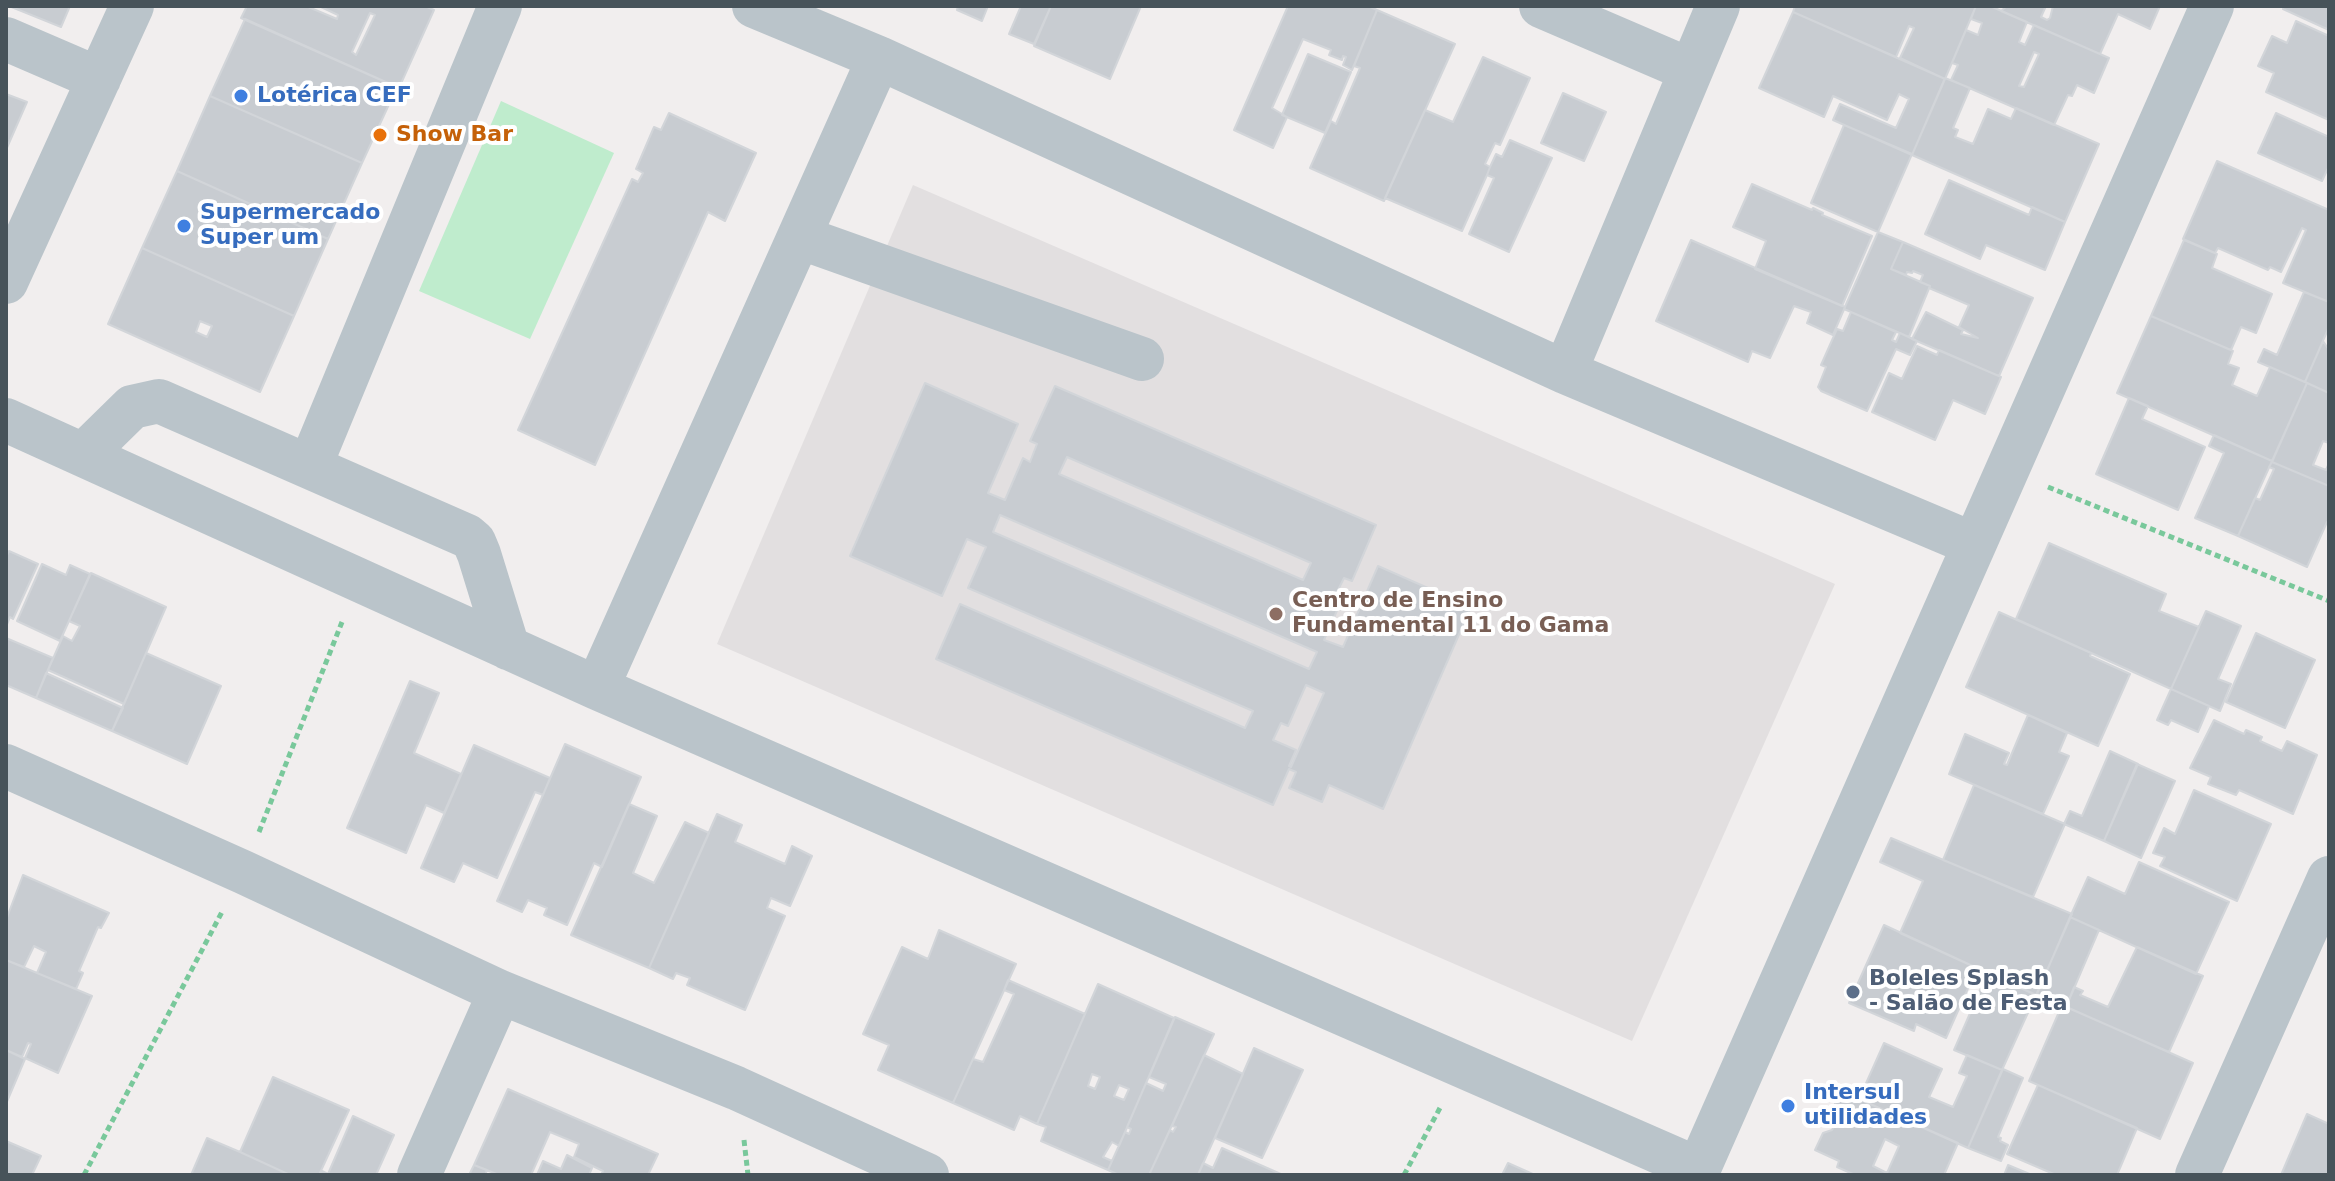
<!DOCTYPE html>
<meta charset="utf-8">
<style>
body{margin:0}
#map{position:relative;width:2335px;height:1181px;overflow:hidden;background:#f1eeee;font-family:"DejaVu Sans",sans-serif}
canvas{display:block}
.frame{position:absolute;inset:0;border:8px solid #47535a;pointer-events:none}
</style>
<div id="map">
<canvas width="2335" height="1181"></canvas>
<div class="frame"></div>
</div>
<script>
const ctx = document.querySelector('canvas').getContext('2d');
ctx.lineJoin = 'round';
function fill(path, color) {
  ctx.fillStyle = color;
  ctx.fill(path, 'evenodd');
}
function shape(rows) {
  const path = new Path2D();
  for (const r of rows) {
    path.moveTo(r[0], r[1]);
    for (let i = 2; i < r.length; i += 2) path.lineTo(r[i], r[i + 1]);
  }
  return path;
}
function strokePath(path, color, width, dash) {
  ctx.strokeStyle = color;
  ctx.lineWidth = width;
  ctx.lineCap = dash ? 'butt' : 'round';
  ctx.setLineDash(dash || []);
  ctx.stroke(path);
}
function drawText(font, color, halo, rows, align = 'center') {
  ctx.font = font + ' "DejaVu Sans",sans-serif';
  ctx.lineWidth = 8;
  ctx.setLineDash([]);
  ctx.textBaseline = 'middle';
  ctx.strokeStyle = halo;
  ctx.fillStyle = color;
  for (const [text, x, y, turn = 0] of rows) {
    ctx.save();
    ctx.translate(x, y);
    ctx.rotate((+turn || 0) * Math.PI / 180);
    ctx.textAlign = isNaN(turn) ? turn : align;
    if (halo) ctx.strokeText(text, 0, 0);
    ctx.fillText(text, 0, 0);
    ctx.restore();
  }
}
fill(shape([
 [913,185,1835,584,1632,1041,717,644]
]), '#e2dfe0');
fill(shape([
 [501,101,614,153,530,339,419,291]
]), '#bfeccd');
const building = shape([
 [9,6,70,6,61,27,9,6],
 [247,6,306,6,337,19,338,15,319,6,425,6,434,10,399,88,241,18,247,6],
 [370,13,375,15,356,55,352,52,370,13],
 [958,6,988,6,982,21,957,10,958,6],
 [1021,6,1051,6,1034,44,1009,34,1021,6],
 [1051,6,1141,6,1110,79,1034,46,1051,6],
 [1288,6,1368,6,1377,10,1352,70,1343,65,1346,57,1343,56,1342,60,1329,55,1331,50,1303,39,1272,108,1287,117,1273,148,1234,130,1288,6],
 [1795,6,1976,6,1945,79,1900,58,1914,28,1909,26,1896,57,1793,12,1795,6],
 [1976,6,1990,6,2027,22,2019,42,2025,45,2034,25,2109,58,2094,93,2077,85,2072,96,2068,95,2054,125,1951,80,1958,65,1952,63,1966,30,1978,35,1982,23,1971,19,1976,6],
 [2034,52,2039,54,2024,87,2019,86,2034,52],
 [2007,6,2046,6,2041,17,2047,20,2050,18,2053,6,2160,6,2150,29,2118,14,2100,54,2001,11,2007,6],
 [2284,6,2329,6,2329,30,2283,9,2284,6],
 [1377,10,1455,44,1384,201,1310,168,1331,121,1336,124,1360,68,1354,66,1377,10],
 [1793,12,1945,79,1912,155,1833,120,1840,104,1896,128,1909,99,1899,94,1887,120,1833,96,1824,117,1759,88,1793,12],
 [245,19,397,87,362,163,210,96,245,19],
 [2296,21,2329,36,2329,120,2266,92,2274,73,2258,66,2272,36,2287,43,2296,21],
 [1308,54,1351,72,1325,133,1282,115,1308,54],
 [1483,57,1530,78,1500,145,1495,143,1485,164,1490,167,1487,175,1462,231,1385,198,1425,110,1453,122,1483,57],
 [1945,78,1970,88,1953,128,1958,130,1955,137,1973,144,1988,109,2011,119,2016,108,2099,144,2065,222,1912,155,1945,78],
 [1563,93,1606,112,1584,161,1541,143,1563,93],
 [6,94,27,102,6,150,6,94],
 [210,96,362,163,328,239,177,171,210,96],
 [669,113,756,153,725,221,708,212,595,465,518,430,632,179,638,182,643,173,636,169,654,127,661,130,669,113],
 [2276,113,2329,137,2329,166,2322,181,2258,153,2276,113],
 [1844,125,1912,154,1878,232,1811,203,1844,125],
 [1510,140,1552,158,1509,252,1469,234,1494,178,1487,175,1490,167,1496,154,1502,157,1510,140],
 [2217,161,2329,210,2329,302,2283,283,2306,230,2302,228,2281,272,2270,267,2268,270,2218,248,2215,253,2183,239,2217,161],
 [177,171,328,239,294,316,142,248,177,171],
 [1949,180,2029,215,2032,207,2065,222,2045,270,1986,245,1980,259,1925,234,1949,180],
 [1752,184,1812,210,1813,208,1823,213,1822,215,1872,236,1842,306,1755,269,1766,241,1733,227,1752,184],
 [1878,232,1903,242,1891,269,1930,286,1909,337,1844,309,1878,232],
 [1691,240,1845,307,1833,335,1807,323,1811,312,1794,306,1770,358,1752,351,1748,362,1656,321,1691,240],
 [2184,240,2217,254,2212,268,2272,294,2256,333,2241,327,2231,350,2151,316,2184,240],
 [1903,242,2033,298,1999,376,1912,339,1926,312,1963,330,1961,334,1978,338,1959,327,1969,305,1929,288,1930,286,1920,282,1923,275,1913,271,1912,273,1907,272,1906,275,1891,269,1903,242],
 [142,248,294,316,260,392,108,324,142,248],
 [200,321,212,326,207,337,196,332,200,321],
 [2304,292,2329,302,2329,327,2305,382,2258,362,2264,349,2277,355,2304,292],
 [1851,312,1896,332,1892,340,1896,342,1900,333,1917,341,1910,355,1896,349,1867,411,1821,391,1818,387,1826,367,1821,365,1837,329,1843,331,1851,312],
 [2151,316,2233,351,2228,364,2239,368,2232,385,2257,396,2270,367,2307,383,2272,461,2117,393,2151,316],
 [2323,341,2329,350,2329,393,2305,382,2323,341],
 [1917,346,1937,355,1939,350,2001,377,1985,414,1953,400,1935,440,1872,412,1889,373,1902,379,1917,346],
 [925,383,1018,424,988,493,1005,500,1023,458,1030,462,1037,444,1030,441,1055,386,1376,525,1352,581,1344,578,1336,594,1343,597,1324,640,1343,647,1378,566,1471,607,1383,809,1329,785,1322,802,1289,788,1296,772,1289,769,1273,805,936,659,960,604,1245,728,1253,711,968,588,986,547,967,539,942,596,850,556,925,383],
 [1067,457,1311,563,1303,580,1059,474,1067,457],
 [1000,515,1317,652,1309,669,993,532,1000,515],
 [1306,685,1324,693,1291,767,1289,766,1296,750,1273,740,1281,723,1288,726,1306,685],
 [2307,383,2329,393,2329,443,2323,441,2313,465,2326,470,2329,463,2329,486,2272,462,2307,383],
 [2129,398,2148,406,2142,419,2205,447,2178,510,2096,474,2129,398],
 [2214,435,2272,461,2238,536,2195,518,2224,453,2209,446,2214,435],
 [2272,462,2329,486,2329,523,2327,522,2307,567,2238,536,2255,498,2260,500,2274,469,2269,467,2272,462],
 [2049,543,2166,594,2159,611,2199,627,2171,689,2016,619,2049,543],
 [9,551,38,564,13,619,10,617,6,627,6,557,9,551],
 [42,564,66,575,70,565,90,574,60,641,17,621,42,564],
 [91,573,166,607,124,704,48,670,63,636,72,641,80,626,69,621,91,573],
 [2206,611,2241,626,2218,679,2231,684,2220,711,2171,689,2206,611],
 [1999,612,2091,653,2090,656,2130,674,2098,746,1966,687,1999,612],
 [2256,633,2315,660,2285,728,2226,702,2256,633],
 [6,638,53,658,36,698,6,685,6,638],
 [146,653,221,686,187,764,112,731,146,653],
 [46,673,123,708,112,731,36,698,46,673],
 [410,681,439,693,414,753,461,774,444,813,426,805,406,853,347,828,410,681],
 [2171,689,2209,706,2198,732,2171,720,2168,725,2157,720,2171,689],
 [2028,715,2067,733,2059,752,2069,756,2043,814,1949,774,1965,734,2009,753,2004,764,2007,765,2028,715],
 [2214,720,2244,734,2246,730,2262,737,2260,741,2282,751,2287,741,2317,755,2293,814,2239,790,2236,795,2208,784,2211,777,2190,768,2214,720],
 [565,744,641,777,602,867,594,863,567,925,544,915,547,908,528,900,522,912,497,901,565,744],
 [474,745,550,778,543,795,535,792,497,878,463,863,454,882,421,868,474,745],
 [2110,751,2138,764,2104,841,2064,824,2070,811,2082,816,2110,751],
 [2137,764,2175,781,2141,858,2104,841,2137,764],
 [1974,785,2065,824,2033,897,1943,860,1974,785],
 [2194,790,2271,824,2237,901,2160,866,2165,857,2153,853,2164,828,2175,834,2194,790],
 [629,804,657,816,633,873,654,883,685,822,709,833,649,968,571,935,629,804],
 [717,814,742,825,735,842,785,864,792,846,812,856,790,906,771,898,767,908,785,916,745,1010,687,985,690,978,676,973,673,979,649,968,717,814],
 [1891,838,2072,914,2036,995,1900,933,1923,881,1880,862,1891,838],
 [2139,862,2229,902,2196,974,2070,917,2088,877,2125,894,2139,862],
 [23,875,109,913,101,928,98,927,79,971,83,973,76,989,37,973,46,952,34,946,24,967,6,960,6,920,23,875],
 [2070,917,2099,930,2066,1007,2037,994,2070,917],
 [1884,925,1977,968,1946,1038,1916,1024,1914,1031,1849,1003,1884,925],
 [939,930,1016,964,953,1103,878,1070,889,1045,863,1034,902,947,928,959,939,930],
 [2137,947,2203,976,2169,1052,2066,1007,2074,987,2083,991,2080,995,2108,1007,2137,947],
 [6,960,92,996,58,1073,25,1058,31,1044,28,1043,22,1057,6,1050,6,960],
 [1988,972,2036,995,2002,1070,1954,1050,1988,972],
 [1008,980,1085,1014,1037,1124,1020,1116,1014,1130,953,1103,973,1059,983,1062,1014,994,1004,990,1008,980],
 [1098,984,1174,1018,1119,1146,1112,1142,1103,1157,1112,1161,1108,1170,1041,1141,1046,1127,1037,1124,1098,984],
 [1092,1074,1100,1077,1095,1089,1088,1086,1092,1074],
 [1119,1085,1129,1089,1124,1100,1114,1096,1119,1085],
 [2062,1005,2193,1063,2160,1139,2029,1081,2062,1005],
 [1175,1017,1214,1034,1149,1175,1119,1175,1108,1170,1125,1132,1129,1134,1131,1129,1127,1127,1146,1083,1163,1091,1166,1084,1149,1077,1175,1017],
 [1884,1043,1942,1069,1929,1097,1953,1107,1967,1076,1959,1073,1967,1055,2002,1070,1968,1148,1859,1099,1884,1043],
 [1254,1048,1303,1070,1262,1158,1215,1138,1254,1048],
 [6,1050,25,1059,6,1104,6,1050],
 [1204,1055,1243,1074,1198,1175,1149,1175,1170,1130,1173,1132,1176,1127,1172,1126,1204,1055],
 [2003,1069,2023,1078,1998,1137,2001,1138,2000,1141,2008,1145,2001,1161,1968,1148,2003,1069],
 [273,1077,349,1110,319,1175,290,1175,240,1152,273,1077],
 [2038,1085,2137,1128,2117,1175,2056,1175,2007,1154,2038,1085],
 [508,1089,658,1154,648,1175,601,1175,603,1171,574,1157,579,1144,550,1132,531,1175,499,1175,474,1165,508,1089],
 [1841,1091,1958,1143,1944,1175,1855,1175,1837,1167,1839,1161,1815,1150,1823,1133,1832,1130,1838,1118,1833,1108,1841,1091],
 [1885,1139,1899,1146,1887,1173,1873,1166,1885,1139],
 [2307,1114,2329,1124,2329,1175,2281,1175,2307,1114],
 [353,1116,394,1135,376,1175,321,1175,322,1171,328,1174,353,1116],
 [207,1138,240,1152,290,1175,191,1175,207,1138],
 [6,1141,41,1156,32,1175,6,1175,6,1141],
 [1222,1148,1240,1156,1283,1175,1198,1175,1203,1163,1213,1168,1222,1148],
 [567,1155,592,1168,589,1175,537,1175,543,1161,561,1169,567,1155],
 [1508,1163,1535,1175,1502,1175,1508,1163],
 [474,1165,487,1170,485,1175,469,1175,474,1165],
 [2008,1165,2032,1175,2004,1175,2008,1165]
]);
fill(building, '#c8ccd1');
strokePath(building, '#d2d5d9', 2);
strokePath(shape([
 [2048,487,2329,601],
 [259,832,342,622],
 [744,1140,748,1175],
 [84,1175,223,910],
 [1404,1175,1441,1106]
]), '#79c89b', 5, [6, 4]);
strokePath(shape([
 [754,6,879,58,1565,372,1973,544],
 [1541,6,1690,70],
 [6,39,99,79],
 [799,237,1142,359],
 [6,282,132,6],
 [1565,372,1718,6],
 [6,420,597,688,1698,1169],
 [83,455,132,407,159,401,467,536,474,542,479,554,508,648],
 [310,466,500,6],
 [597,688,879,58],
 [6,766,243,872,500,992,736,1088,927,1175],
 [419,1175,500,992],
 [1696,1175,2212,6],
 [2197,1175,2329,878]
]), '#bac4ca', 44);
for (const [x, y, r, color] of [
 [241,96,8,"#3f7fe0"],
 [380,135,8,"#e8710a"],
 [184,226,8,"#3f7fe0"],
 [1276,614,8,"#8d6e63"],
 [1853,992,8,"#5c6f8a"],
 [1788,1106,8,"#3f7fe0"]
]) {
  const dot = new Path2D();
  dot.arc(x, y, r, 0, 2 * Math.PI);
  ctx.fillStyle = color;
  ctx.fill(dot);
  strokePath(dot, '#fff', 3);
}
drawText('bold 22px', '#366cbe', '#fff', [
 ["Lotérica CEF",257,96],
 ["Supermercado",200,213],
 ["Super um",200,238],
 ["Intersul",1804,1093],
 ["utilidades",1804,1118]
], 'left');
drawText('bold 22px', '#c56008', '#fff', [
 ["Show Bar",396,135]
], 'left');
drawText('bold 22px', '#785e54', '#fff', [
 ["Centro de Ensino",1292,601],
 ["Fundamental 11 do Gama",1292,626]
], 'left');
drawText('bold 22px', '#4e5e75', '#fff', [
 ["Boleles Splash",1869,979],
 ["- Salão de Festa",1869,1004]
], 'left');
</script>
